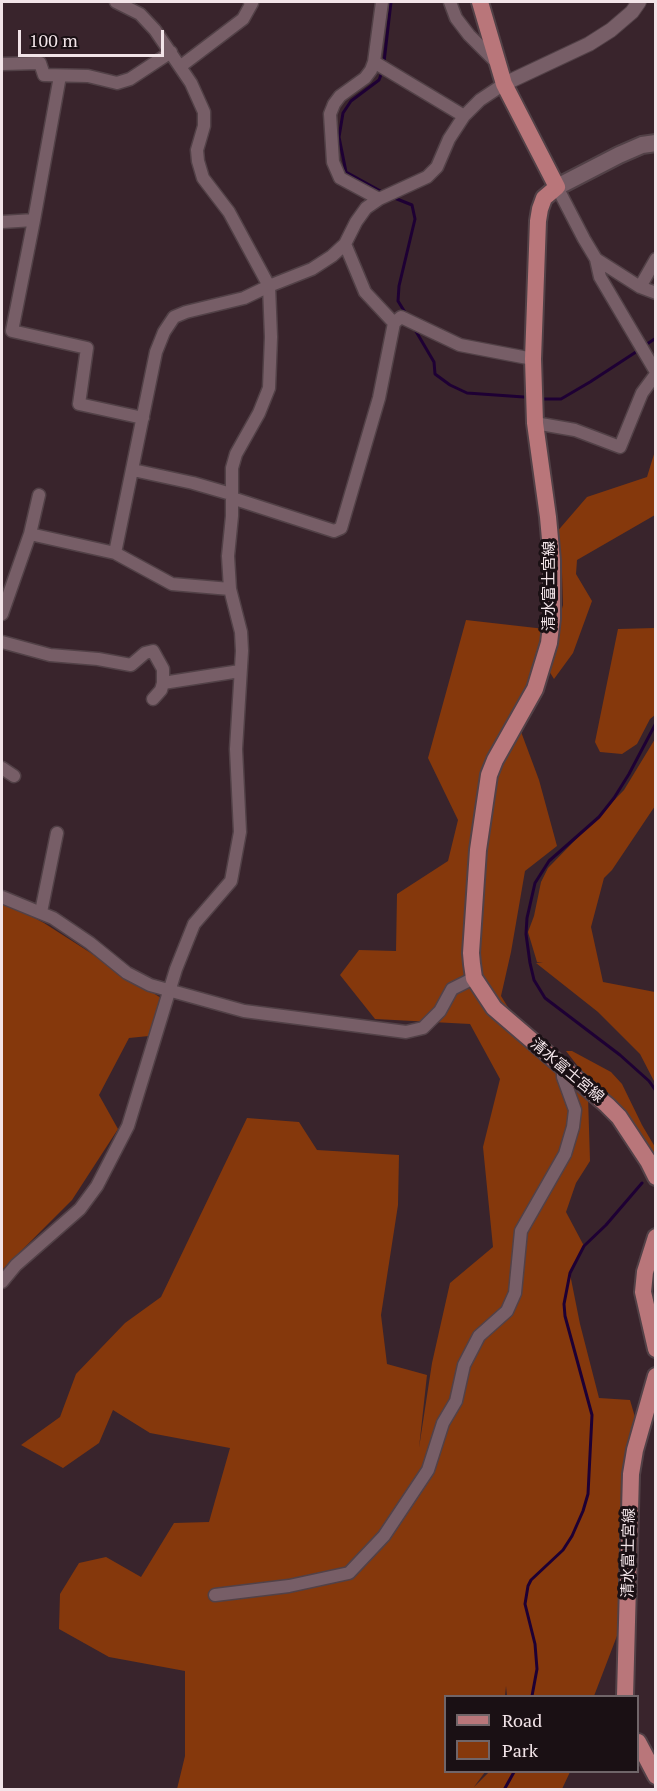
<!DOCTYPE html>
<meta charset="utf-8">
<style>
body{margin:0}
#map{position:relative;width:657px;height:1791px;overflow:hidden;background:#39242c;font-family:"PT Serif",serif}
canvas{display:block}
.frame{position:absolute;inset:0;border:3px solid #f2e4e8;pointer-events:none}
.legend{position:absolute;left:444px;top:1695px;width:195px;height:78px;box-sizing:border-box;background:#1a1014;border:2px solid #706569;margin:0;padding:8px 10px;list-style:none;font-size:18px;color:#f2e4e8}
.legend li{display:flex;align-items:center;gap:12px;height:30px}
.legend b{width:30px;border:2px solid #706569}
.scale{position:absolute;left:18px;top:30px;width:146px;height:27px;box-sizing:border-box;border:3px solid #f2e4e8;border-top:0;padding-left:8px;font-size:18px;line-height:21px;white-space:nowrap;color:#f2e4e8;-webkit-text-stroke:4px #1a1014;paint-order:stroke}
</style>
<div id="map">
<canvas width="657" height="1791"></canvas>
<div class="frame"></div>
<ul class="legend">
<li><b style="height:8px;background:#b9767a"></b>Road</li>
<li><b style="height:16px;background:#85380c"></b>Park</li>
</ul>
<div class="scale">100 m</div>
</div>
<script>
const ctx = document.querySelector('canvas').getContext('2d');
ctx.lineJoin = 'round';
function fill(path, color) {
  ctx.fillStyle = color;
  ctx.fill(path, 'evenodd');
}
function shape(rows) {
  const path = new Path2D();
  for (const r of rows) {
    path.moveTo(r[0], r[1]);
    for (let i = 2; i < r.length; i += 2) path.lineTo(r[i], r[i + 1]);
  }
  return path;
}
function strokePath(path, color, width, dash) {
  ctx.strokeStyle = color;
  ctx.lineWidth = width;
  ctx.lineCap = dash ? 'butt' : 'round';
  ctx.setLineDash(dash || []);
  ctx.stroke(path);
}
function drawText(font, color, halo, rows, align = 'center') {
  ctx.font = font + ' "PT Serif","Noto Sans JP",serif';
  ctx.lineWidth = 6;
  ctx.setLineDash([]);
  ctx.textBaseline = 'middle';
  ctx.strokeStyle = halo;
  ctx.fillStyle = color;
  for (const [text, x, y, turn = 0] of rows) {
    ctx.save();
    ctx.translate(x, y);
    ctx.rotate((+turn || 0) * Math.PI / 180);
    ctx.textAlign = isNaN(turn) ? turn : align;
    if (halo) ctx.strokeText(text, 0, 0);
    ctx.fillText(text, 0, 0);
    ctx.restore();
  }
}
fill(shape([
 [655,451,655,515,577,560,576,574,592,601,573,653,554,679,549,671,554,636,563,605,562,573,555,534,587,497,647,477],
 [466,620,545,629,517,721,539,780,557,846,525,871,511,952,501,996,541,1060,588,1096,590,1161,576,1183,566,1212,584,1246,570,1274,580,1324,599,1398,630,1400,637,1424,621,1479,620,1628,594,1696,507,1696,506,1686,505,1696,446,1696,446,1772,485,1772,474,1787,489,1772,570,1772,562,1789,177,1789,185,1756,185,1671,109,1657,59,1629,60,1594,79,1563,106,1557,141,1577,174,1523,209,1522,230,1448,150,1433,113,1410,99,1443,63,1468,21,1445,60,1417,76,1374,125,1323,161,1297,247,1118,299,1122,317,1150,399,1155,398,1205,381,1315,387,1364,427,1375,419,1448,432,1363,450,1283,493,1247,483,1147,500,1079,470,1024,375,1019,340,975,359,950,396,951,397,894,448,861,458,820,428,758],
 [655,628,655,715,650,719,637,744,622,754,600,752,595,742,618,629],
 [655,739,655,806,612,870,604,878,591,927,603,982,655,992,655,1083,640,1054,598,1012,536,963,543,962,537,962,528,932,534,916,541,882,548,868,624,790],
 [2,901,44,923,161,998,149,1036,129,1038,99,1095,118,1129,72,1200,2,1270],
 [566,1051,572,1051,611,1072,622,1084,642,1125,655,1147,655,1159,650,1148,616,1103,610,1096,587,1078]
]), '#85380c');
strokePath(shape([
 [384,62,391,2],
 [382,72,379,80,351,101,343,113,339,137,346,172,384,193],
 [392,197,412,205,415,219,399,286,398,301,406,314],
 [414,328,434,362,435,374,450,385,467,393,524,397],
 [644,346,656,338],
 [544,399,561,399,590,382,639,350],
 [656,723,629,774,614,798,599,817,549,861,535,883,527,918,526,934,530,963,534,980,545,998,620,1055,649,1081,656,1091],
 [532,1696,537,1669,535,1644,525,1604,528,1586,531,1580,563,1550,572,1536,583,1511,588,1494,592,1415,565,1316,564,1304,570,1273,584,1246,606,1225,642,1183],
 [504,1790,514,1772]
]), '#1e0034', 3);
const minor = shape([
 [450,2,456,18,469,35,498,64],
 [374,62,464,116],
 [2,64,40,63,44,75,88,76,117,83,130,79,171,52],
 [181,66,243,19,252,3,250,2],
 [557,187,584,239,596,259,600,277,656,372],
 [379,199,340,178,333,162,330,114,334,104,340,96,365,78,371,70,374,62,382,2],
 [34,220,12,331,87,348,79,404,143,418],
 [2,222,34,220,60,76],
 [345,244,365,292,394,323,401,317,460,345,533,359],
 [596,259,640,287,656,293],
 [640,287,656,259],
 [535,423,575,430,620,447,642,393,656,374],
 [133,470,193,483,231,494],
 [232,498,334,531,341,528,379,398,394,323],
 [30,534,115,553,172,584,230,589],
 [115,553,156,352,164,332,174,317,186,312,244,298,269,286,229,212,203,178,198,161,197,150,204,126,204,112,191,83,155,30,140,14,116,2],
 [2,614,30,534,39,495],
 [2,642,50,655,98,659,131,665,145,653,153,651,163,669,163,683],
 [153,699,161,690,163,683,240,671],
 [2,768,14,776],
 [2,897,53,918,90,943,127,973,150,985,244,1011,406,1032,423,1028,440,1011,452,989,474,978],
 [41,912,57,833],
 [2,1282,16,1265,80,1209,97,1186,128,1126,176,969,194,924,231,881,240,832,236,749,242,651,241,632,230,589,228,556,232,516,232,468,236,454,259,413,269,388,271,337,269,286,312,269,332,256,345,244,356,222,366,208,379,199,427,177,437,167,449,139,464,116,480,100,504,84],
 [215,1595,289,1586,349,1573,384,1536,428,1470,443,1423,456,1401,464,1365,479,1336,507,1311,515,1293,521,1231,565,1154,573,1127,575,1110,563,1077,563,1067]
]);
const tertiary = shape([
 [504,84,589,44,611,30,632,12,639,2]
]);
const secondary = shape([
 [557,187,619,155,642,145,656,143]
]);
const primary = shape([
 [480,2,504,84,557,187,544,198,540,209,538,221,533,359,535,423,548,517,552,561,552,618,549,643,535,689,495,760,489,775,478,850,471,953,472,964,474,978,494,1008,607,1105,619,1117,648,1161,656,1177],
 [656,1237,645,1272,643,1292,656,1349],
 [625,1696,631,1474,635,1450,656,1376],
 [638,1742,656,1776]
]);
strokePath(minor, '#524147', 15);
strokePath(tertiary, '#524147', 16);
strokePath(secondary, '#524147', 20);
strokePath(primary, '#524147', 20);
strokePath(minor, '#775e67', 12);
strokePath(tertiary, '#775e67', 14);
strokePath(secondary, '#775e67', 16);
strokePath(primary, '#b9767a', 16);
drawText('15px', '#f2e4e8', '#1a1014', [
 ["清水富士宮線",550,586,-90],
 ["清水富士宮線",567,1071,40],
 ["清水富士宮線",629,1553,-89]
]);
</script>
